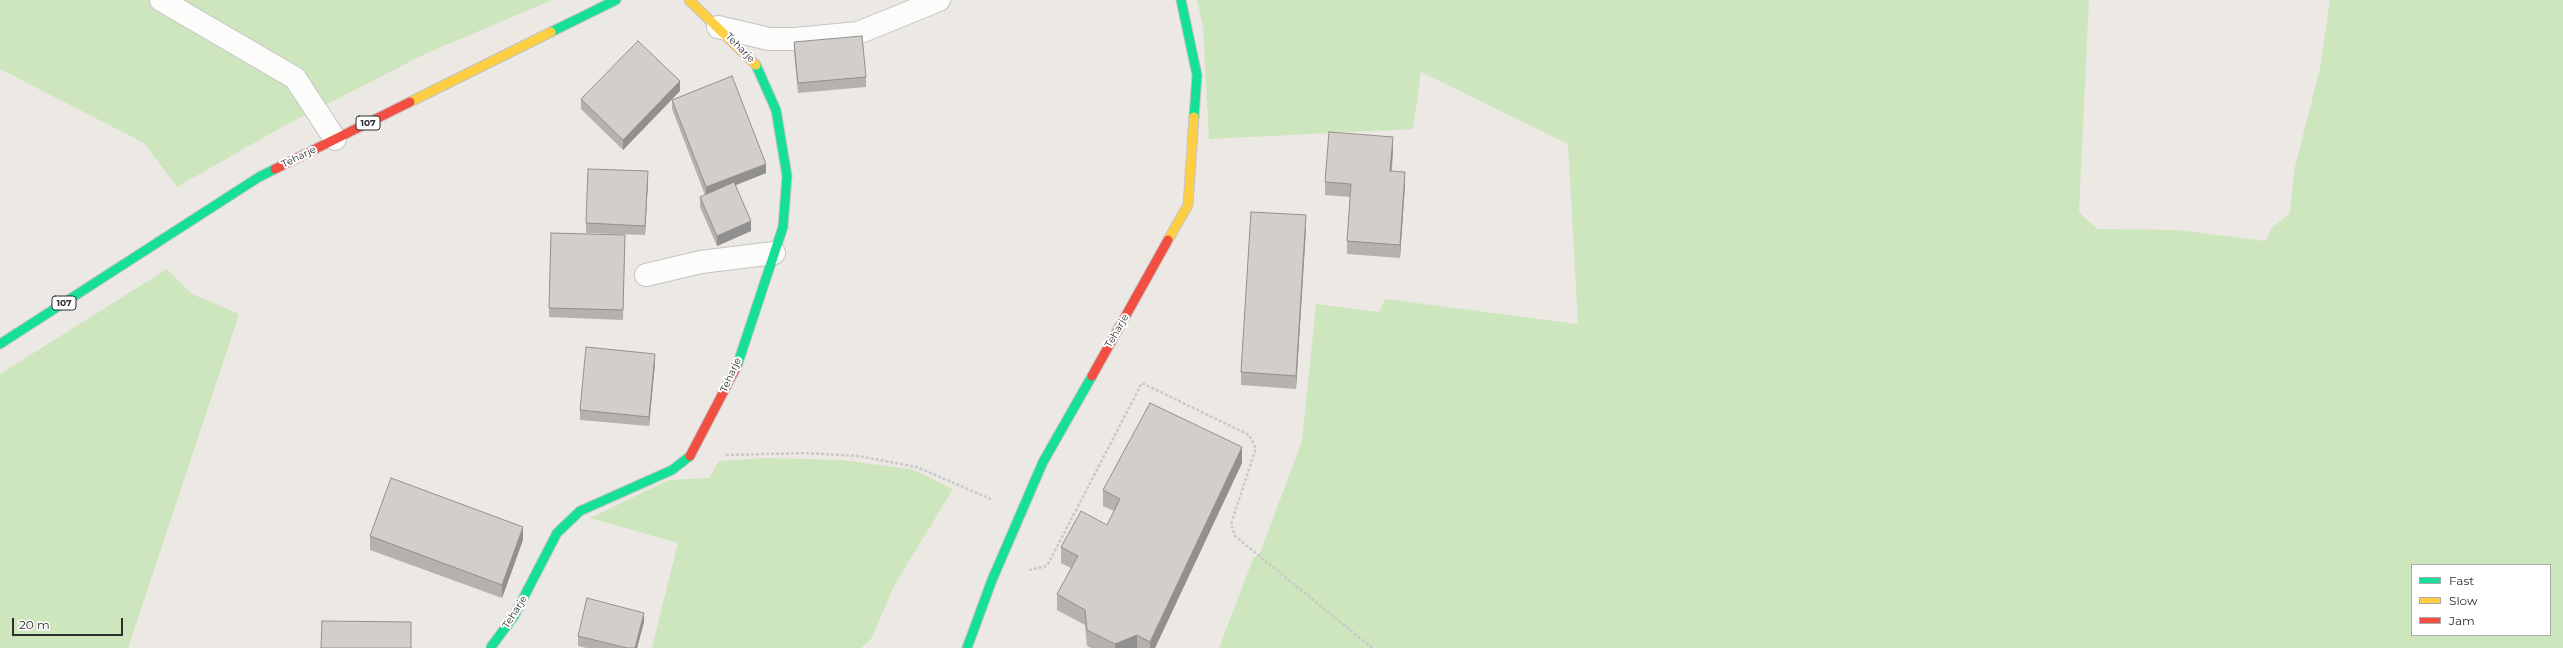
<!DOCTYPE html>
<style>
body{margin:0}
#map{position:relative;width:2563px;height:648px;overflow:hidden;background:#ece8e4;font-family:Montserrat,sans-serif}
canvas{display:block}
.legend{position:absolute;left:2411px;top:564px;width:140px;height:72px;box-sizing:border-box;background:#fff;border:1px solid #ababab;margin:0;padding:5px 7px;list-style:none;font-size:12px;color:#2e2e2e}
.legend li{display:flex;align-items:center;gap:8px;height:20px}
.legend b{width:20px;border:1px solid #ababab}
.scale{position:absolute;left:12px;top:618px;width:111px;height:18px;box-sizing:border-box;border:2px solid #2e2e2e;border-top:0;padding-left:5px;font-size:12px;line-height:14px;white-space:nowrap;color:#2e2e2e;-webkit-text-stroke:3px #fff;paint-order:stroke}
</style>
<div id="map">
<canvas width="2563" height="648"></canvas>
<ul class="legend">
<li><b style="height:5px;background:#16e098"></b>Fast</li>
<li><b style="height:5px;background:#ffcf43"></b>Slow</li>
<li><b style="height:5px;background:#f24e42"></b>Jam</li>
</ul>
<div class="scale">20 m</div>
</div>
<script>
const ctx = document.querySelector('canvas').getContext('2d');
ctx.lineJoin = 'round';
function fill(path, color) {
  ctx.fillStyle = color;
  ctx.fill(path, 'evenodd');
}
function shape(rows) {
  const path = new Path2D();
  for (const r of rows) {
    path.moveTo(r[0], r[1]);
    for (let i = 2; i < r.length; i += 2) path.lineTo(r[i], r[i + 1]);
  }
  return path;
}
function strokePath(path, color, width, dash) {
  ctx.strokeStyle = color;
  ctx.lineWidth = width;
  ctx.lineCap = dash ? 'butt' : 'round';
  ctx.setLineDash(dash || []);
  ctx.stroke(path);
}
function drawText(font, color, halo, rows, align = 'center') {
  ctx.font = font + ' Montserrat,sans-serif';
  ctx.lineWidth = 4;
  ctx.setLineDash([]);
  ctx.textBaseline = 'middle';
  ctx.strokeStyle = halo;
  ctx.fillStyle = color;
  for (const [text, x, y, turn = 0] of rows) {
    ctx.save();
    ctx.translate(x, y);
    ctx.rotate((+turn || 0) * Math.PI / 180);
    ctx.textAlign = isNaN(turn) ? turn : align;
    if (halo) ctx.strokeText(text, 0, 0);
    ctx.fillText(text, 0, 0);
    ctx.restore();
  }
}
fill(shape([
 [0,0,552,0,427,53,282,127,177,187,144,143,0,69],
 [1197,0,2089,0,2079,212,2097,229,2178,230,2265,241,2272,228,2290,213,2294,171,2320,68,2330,0,2563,0,2563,648,1219,648,1253,559,1260,553,1302,441,1316,304,1379,312,1385,299,1578,324,1568,144,1421,72,1413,129,1209,139,1203,26],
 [2412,565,2550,565,2550,635,2412,635],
 [167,269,192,294,239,314,128,648,0,648,0,374],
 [766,458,843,460,914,470,953,489,894,586,871,639,861,648,652,648,678,543,590,518,669,480,709,478,719,461]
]), '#cee6be');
const lane = shape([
 [161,0,295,78,335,139],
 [646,275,701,262,774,253]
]);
const street = shape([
 [718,27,769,39,795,39,858,33,939,0]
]);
const fast = shape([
 [1181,0,1197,75,1194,117],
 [551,32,616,0],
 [0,344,259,177,275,169],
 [737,366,783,227,787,176,776,110,756,65],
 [491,647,514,616,557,533,580,511,672,470,690,456],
 [967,648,992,580,1043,462,1092,376]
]);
const slow = shape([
 [689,0,756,65],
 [410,102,551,32],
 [1168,240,1188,205,1194,117]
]);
const jam = shape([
 [275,169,410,102],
 [1092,376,1168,240],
 [690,456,737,366]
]);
strokePath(lane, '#c5c4c5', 24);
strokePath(street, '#c5c4c5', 24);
strokePath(fast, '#c5c4c5', 11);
strokePath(slow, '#c5c4c5', 11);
strokePath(jam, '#c5c4c5', 11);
strokePath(shape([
 [726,455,806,453,858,456,917,467,993,500],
 [1029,570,1047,566,1142,383,1249,435,1256,448,1231,524,1235,536,1372,648]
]), '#c9c9c8', 2.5, [3, 2]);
strokePath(lane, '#fcfcfb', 22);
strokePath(street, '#fcfcfb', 22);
strokePath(fast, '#16e098', 9);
strokePath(slow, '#ffcf43', 9);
strokePath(jam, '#f24e42', 9);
fill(shape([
 [794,42,866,77,866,87,798,93,794,52],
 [680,91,623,150,581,109,581,99],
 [672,100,766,173,736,185,751,231,717,246,700,207,700,197,705,195,672,109],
 [1393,150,1392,171,1405,185,1400,258,1347,254,1347,241,1350,197,1325,195,1325,182],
 [648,181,645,235,586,233,586,223],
 [1306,228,1296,389,1241,385,1241,372],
 [625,235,623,320,549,317,549,308],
 [655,363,649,426,580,420,580,410],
 [1242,463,1155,648,1091,648,1087,646,1085,625,1057,610,1057,594,1071,568,1061,563,1061,547,1107,525,1114,511,1103,506,1103,490],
 [370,536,523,540,502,598,370,550],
 [644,622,637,648,587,648,578,646,578,636]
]), '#b4b1af');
fill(shape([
 [680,81,680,91,623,150,623,140],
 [1393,137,1393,150,1390,184,1390,171],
 [766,164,766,173,706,197,706,187],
 [648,171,648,181,645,235,645,226],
 [1405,172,1405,185,1400,258,1400,245],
 [1306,215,1306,228,1296,389,1296,376],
 [751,221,751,231,717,246,717,236],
 [655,354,655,363,649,426,649,417],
 [1242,447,1242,463,1155,648,1150,648,1150,642],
 [523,527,523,540,502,598,502,585],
 [644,613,644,622,637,648,635,648],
 [1137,635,1137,648,1115,648,1115,644]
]), '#92908e');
const building = shape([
 [862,36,866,77,798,83,794,42,862,36],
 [638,41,680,81,623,140,581,99,638,41],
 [732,76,766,164,706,187,672,100,732,76],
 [1329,132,1393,137,1390,171,1405,172,1400,245,1347,241,1351,184,1325,182,1329,132],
 [588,169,648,171,645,226,586,223,588,169],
 [734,182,751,221,717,236,700,197,734,182],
 [1251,212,1306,215,1296,376,1241,372,1251,212],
 [551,233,625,235,623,310,549,308,551,233],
 [586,347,655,354,649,417,580,410,586,347],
 [1150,403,1242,447,1150,642,1137,635,1115,644,1087,630,1085,610,1057,594,1078,556,1061,547,1081,511,1107,525,1120,499,1103,490,1150,403],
 [391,478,523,527,502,585,370,536,391,478],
 [587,598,644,613,635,648,627,648,578,636,587,598],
 [322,621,411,622,411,648,321,648,322,621]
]);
fill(building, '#d1cecb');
strokePath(building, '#92908e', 1);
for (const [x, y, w] of [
 [368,123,24],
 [64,303,24]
]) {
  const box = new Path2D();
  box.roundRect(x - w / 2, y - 7, w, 14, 3);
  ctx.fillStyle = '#fff';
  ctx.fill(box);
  strokePath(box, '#2e2e2e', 1);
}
drawText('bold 9px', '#2e2e2e', null, [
 ["107",368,123],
 ["107",64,303]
]);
drawText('10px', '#2e2e2e', '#fff', [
 ["Teharje",740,48,45],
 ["Teharje",299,157,-26],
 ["Teharje",1117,331,-60],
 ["Teharje",731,375,-66],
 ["Teharje",515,612,-58]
]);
</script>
